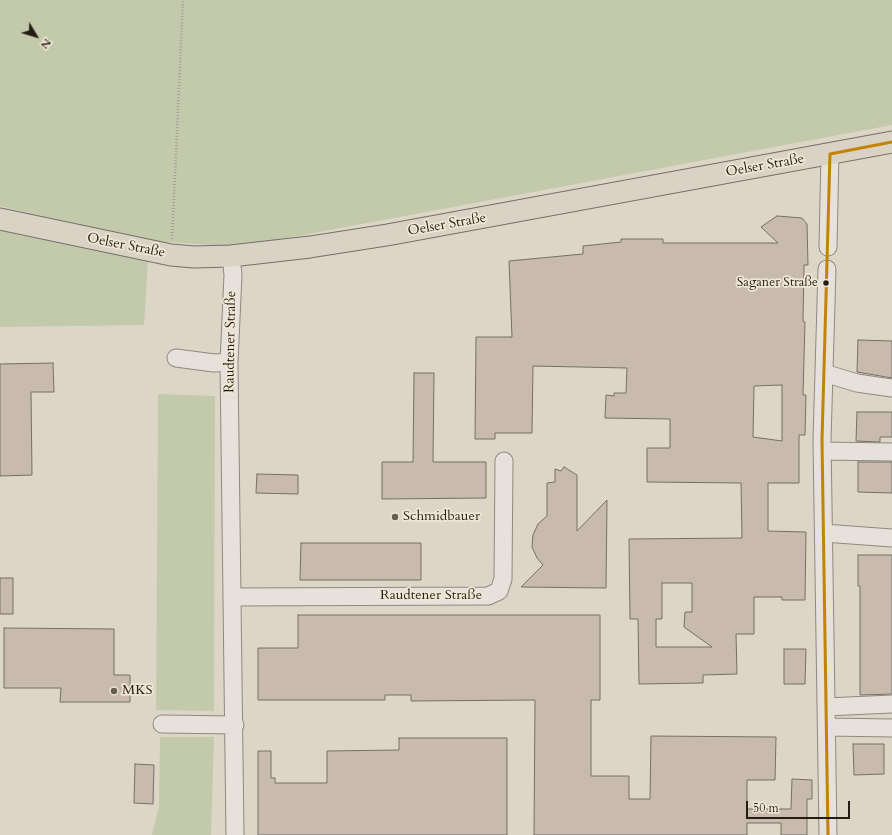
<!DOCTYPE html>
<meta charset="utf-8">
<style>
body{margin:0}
#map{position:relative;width:892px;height:835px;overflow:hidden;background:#ddd6c7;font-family:Cardo,serif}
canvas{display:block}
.north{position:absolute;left:16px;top:16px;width:40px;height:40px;-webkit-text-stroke:3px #efe6d5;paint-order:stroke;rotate:128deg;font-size:11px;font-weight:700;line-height:16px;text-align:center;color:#251c14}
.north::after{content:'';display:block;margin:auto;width:14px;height:18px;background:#251c14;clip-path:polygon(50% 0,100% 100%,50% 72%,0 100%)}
.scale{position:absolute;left:746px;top:801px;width:104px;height:18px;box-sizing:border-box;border:2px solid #251c14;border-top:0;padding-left:5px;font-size:12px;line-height:14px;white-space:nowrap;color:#251c14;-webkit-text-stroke:3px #efe6d5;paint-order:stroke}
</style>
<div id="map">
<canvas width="892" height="835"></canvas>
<div class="north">N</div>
<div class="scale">50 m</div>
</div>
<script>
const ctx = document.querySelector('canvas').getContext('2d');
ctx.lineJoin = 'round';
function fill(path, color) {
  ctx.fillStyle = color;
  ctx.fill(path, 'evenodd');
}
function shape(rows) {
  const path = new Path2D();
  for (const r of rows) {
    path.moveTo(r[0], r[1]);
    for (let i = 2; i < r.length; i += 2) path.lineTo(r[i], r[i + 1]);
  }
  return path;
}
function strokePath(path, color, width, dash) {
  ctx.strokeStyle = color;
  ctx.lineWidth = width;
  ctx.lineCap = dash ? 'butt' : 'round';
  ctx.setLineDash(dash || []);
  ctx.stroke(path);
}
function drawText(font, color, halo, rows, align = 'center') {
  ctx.font = font + ' Cardo,serif';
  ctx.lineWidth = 3.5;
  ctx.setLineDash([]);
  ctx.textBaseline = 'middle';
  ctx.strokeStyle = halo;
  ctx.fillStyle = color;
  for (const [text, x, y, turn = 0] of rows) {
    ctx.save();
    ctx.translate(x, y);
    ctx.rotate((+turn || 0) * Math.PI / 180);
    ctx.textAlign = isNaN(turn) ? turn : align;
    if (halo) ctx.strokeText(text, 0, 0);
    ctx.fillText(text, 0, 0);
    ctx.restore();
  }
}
fill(shape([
 [0,0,892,0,892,125,239,247,138,240,0,206],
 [0,227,148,260,144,325,0,327],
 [158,394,215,396,214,711,156,710],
 [160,737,214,737,211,835,152,835,159,806]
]), '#c3caac');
const building = shape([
 [777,216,802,218,807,224,808,265,804,265,803,321,805,322,803,395,806,395,805,435,799,435,799,483,768,483,768,531,806,532,805,600,782,600,782,597,754,597,754,634,736,634,737,674,703,675,703,683,639,684,638,619,630,619,629,539,742,538,741,483,647,482,647,448,670,448,670,419,605,418,606,395,614,396,614,393,626,393,627,368,533,366,532,433,495,433,495,439,475,439,476,337,512,337,509,261,583,254,583,246,621,242,621,239,663,239,663,243,778,243,761,227,777,216],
 [782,385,782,441,753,437,754,386,782,385],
 [662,583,692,583,692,612,685,612,684,627,712,647,656,647,656,619,662,619,662,583],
 [858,340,892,341,892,378,857,372,858,340],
 [53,363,54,392,31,392,32,475,0,476,0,364,53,363],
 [414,373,434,373,433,462,486,462,486,498,382,499,382,462,413,462,414,373],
 [857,412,892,412,892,437,880,437,880,442,856,441,857,412],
 [858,462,892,462,892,493,858,492,858,462],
 [564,467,577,475,577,531,607,500,606,588,521,587,543,565,537,558,532,547,533,535,538,524,547,516,547,483,555,482,555,469,561,471,564,467],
 [257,474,298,475,298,494,256,493,257,474],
 [301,543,421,543,421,580,300,580,301,543],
 [858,555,892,555,892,694,860,695,860,586,858,586,858,555],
 [0,578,13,578,13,614,0,614,0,578],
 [298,615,600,615,600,700,591,700,591,776,629,776,629,799,650,799,651,736,776,737,775,780,747,780,747,809,791,809,792,779,812,780,812,799,807,799,807,835,781,835,781,823,747,823,747,835,534,835,535,700,411,701,411,695,385,695,385,700,258,700,258,648,298,648,298,615],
 [4,628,114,629,114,675,130,675,130,702,60,702,61,688,4,688,4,628],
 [784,649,806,649,805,684,784,684,784,649],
 [399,738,507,738,507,835,258,835,258,751,271,751,271,778,275,778,275,783,327,783,327,751,399,750,399,738],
 [853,744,884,744,884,774,854,775,853,744],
 [135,764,154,765,153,804,134,803,135,764]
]);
fill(building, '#c8baad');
strokePath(building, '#747068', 1);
const minor = shape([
 [828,247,830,154],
 [231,256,233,275,229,362,235,835],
 [827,269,822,440,828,835],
 [176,358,214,363,229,362],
 [824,373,857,383,892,388],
 [822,451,892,452],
 [824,533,892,538],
 [232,597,488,596,499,591,503,579,504,461],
 [826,707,892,704],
 [162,724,235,725],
 [827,727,892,728]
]);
const major = shape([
 [0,219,171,255,194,257,231,256,310,247,387,235,892,142]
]);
strokePath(minor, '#8e8980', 19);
strokePath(major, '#747068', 23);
strokePath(shape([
 [172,239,183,0]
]), '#a29e97', 2.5, [1, 2]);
strokePath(minor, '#e6e1da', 17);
strokePath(major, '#d9d2c5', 21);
strokePath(shape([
 [830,154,892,142],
 [828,835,822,440,830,154]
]), '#c28405', 3);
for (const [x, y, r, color] of [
 [826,283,3.5,"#251c14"],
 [395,517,4,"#655d53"],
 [114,691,4,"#655d53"]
]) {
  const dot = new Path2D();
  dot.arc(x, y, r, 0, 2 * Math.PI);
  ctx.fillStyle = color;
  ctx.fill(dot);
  strokePath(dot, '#efe6d5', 1.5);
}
drawText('13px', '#251c14', '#efe6d5', [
 ["Saganer Straße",818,283]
], 'right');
drawText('14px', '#251c14', '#efe6d5', [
 ["Oelser Straße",765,166,-10],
 ["Oelser Straße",447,225,-10],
 ["Oelser Straße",126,246,11],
 ["Raudtener Straße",231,342,-89],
 ["Raudtener Straße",431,596]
]);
drawText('14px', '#251c14', '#efe6d5', [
 ["Schmidbauer",403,517],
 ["MKS",122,691]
], 'left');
</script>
